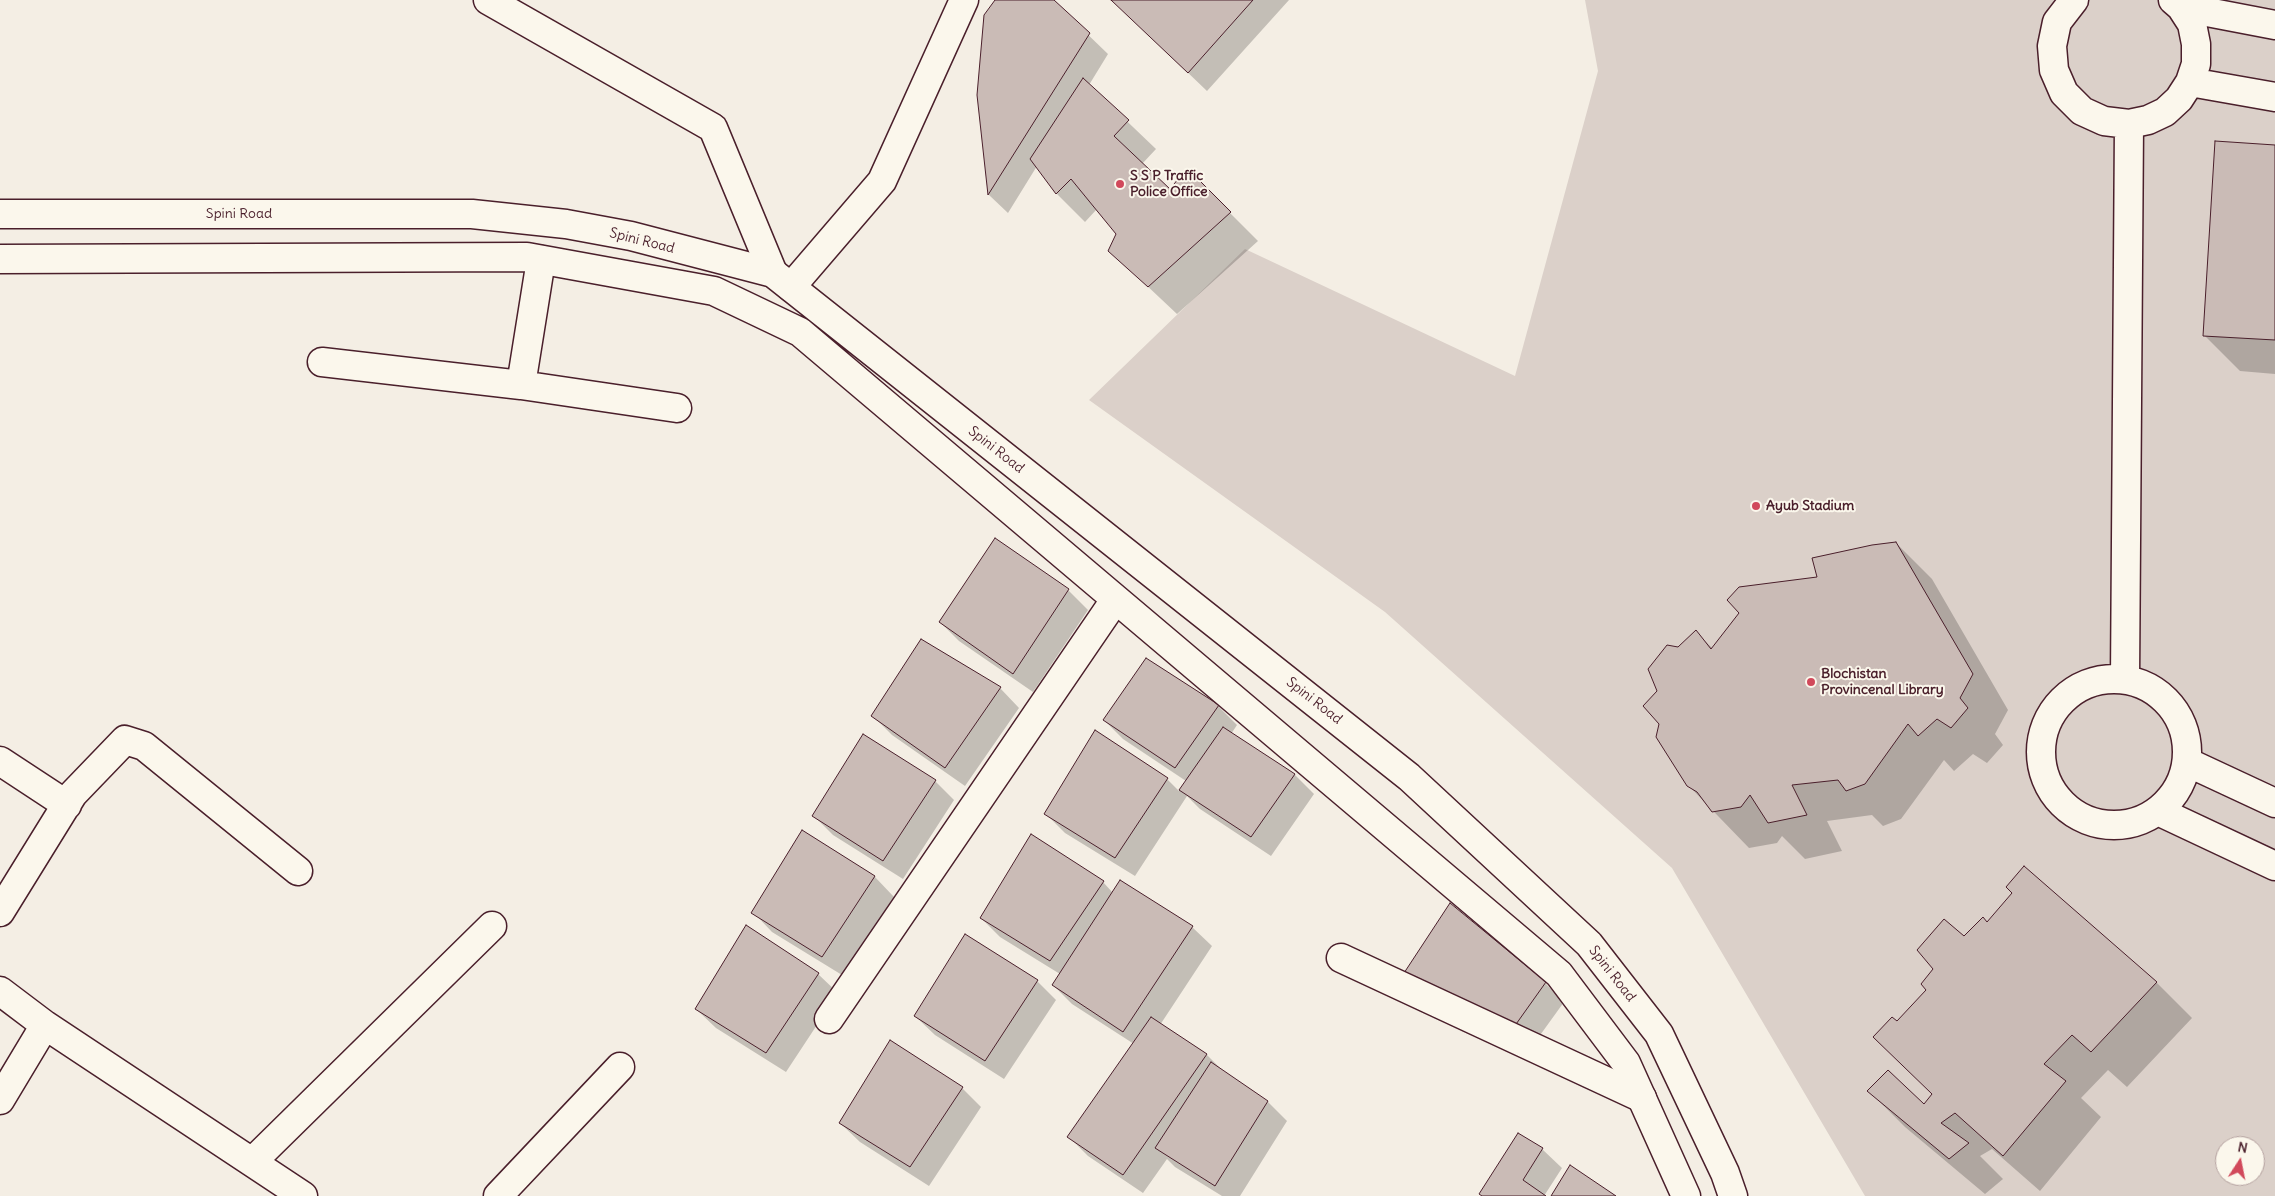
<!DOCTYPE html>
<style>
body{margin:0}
#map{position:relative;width:2275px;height:1196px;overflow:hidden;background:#f4eee4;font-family:Delius,sans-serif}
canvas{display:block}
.north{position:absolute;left:2215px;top:1136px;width:50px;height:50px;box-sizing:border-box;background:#fbf7ec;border:1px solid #b4a19f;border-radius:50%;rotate:11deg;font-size:14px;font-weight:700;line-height:20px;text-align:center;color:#4a1f2b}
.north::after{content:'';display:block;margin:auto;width:18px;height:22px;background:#d1495b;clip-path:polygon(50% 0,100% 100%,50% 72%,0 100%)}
</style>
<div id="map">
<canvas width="2275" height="1196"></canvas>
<div class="north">N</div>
</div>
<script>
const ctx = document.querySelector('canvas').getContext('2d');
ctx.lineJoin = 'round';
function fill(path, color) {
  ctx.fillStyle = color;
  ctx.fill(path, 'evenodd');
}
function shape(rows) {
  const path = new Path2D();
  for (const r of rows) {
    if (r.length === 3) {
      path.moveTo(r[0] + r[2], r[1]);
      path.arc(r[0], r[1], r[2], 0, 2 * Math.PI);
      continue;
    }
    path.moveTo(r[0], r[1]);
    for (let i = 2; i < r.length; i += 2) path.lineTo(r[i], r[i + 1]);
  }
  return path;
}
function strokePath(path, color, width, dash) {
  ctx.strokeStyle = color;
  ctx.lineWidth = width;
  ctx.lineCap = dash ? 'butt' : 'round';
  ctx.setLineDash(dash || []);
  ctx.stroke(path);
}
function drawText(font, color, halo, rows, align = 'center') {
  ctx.font = font + ' Delius,sans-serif';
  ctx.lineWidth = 4;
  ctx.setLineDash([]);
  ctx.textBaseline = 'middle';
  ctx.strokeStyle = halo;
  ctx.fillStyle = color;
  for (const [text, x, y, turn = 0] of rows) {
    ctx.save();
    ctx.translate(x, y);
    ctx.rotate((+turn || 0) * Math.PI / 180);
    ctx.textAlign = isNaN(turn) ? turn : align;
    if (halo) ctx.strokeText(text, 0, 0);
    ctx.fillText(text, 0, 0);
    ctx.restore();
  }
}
fill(shape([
 [1585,0,2275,0,2275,1196,1865,1196,1672,868,1385,612,1089,400,1245,249,1515,376,1598,71],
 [2225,1146,2255,1146,2255,1176,2225,1176]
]), '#dbd0c9');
fill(shape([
 [996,0,1052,0,1108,54,1089,85,1156,149,1142,164,1170,191,1187,170,1258,241,1177,314,1110,251,1118,234,1097,209,1085,222,1057,194,1037,166,1008,213,989,195,978,95],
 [1112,0,1289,0,1207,91],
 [2275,146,2275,374,2240,371,2204,335],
 [995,540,1068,590,1088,610,1033,692,959,641,940,622],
 [1896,543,1932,579,2008,710,1995,734,2003,745,1987,763,1973,754,1954,771,1944,760,1901,819,1883,826,1872,815,1827,821,1842,851,1805,859,1782,836,1777,843,1749,848,1688,785,1660,724,1658,691,1679,649,1696,632,1713,649,1819,578],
 [1000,688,1019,708,965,786,892,735,873,716],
 [1218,706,1237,725,1231,734,1295,775,1314,794,1271,856,1200,809,1187,796,1135,876,1065,833,1046,814,1167,779,1179,791,1186,781,1123,739,1104,720],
 [864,735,935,781,954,800,903,879,833,835,814,816],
 [802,831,875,877,894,897,842,975,772,932,753,912],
 [2024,867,2157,983,2192,1018,2127,1087,2108,1070,2081,1098,2101,1117,2040,1191,1992,1149,1980,1156,2003,1179,1985,1194,1905,1127,1869,1091,1924,1106,1934,1095,1897,1023,1927,990,1964,938,1987,923,2013,893],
 [1121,881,1192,927,1212,946,1160,1025,1206,1054,1223,1071,1267,1101,1287,1121,1240,1196,1222,1196,1175,1167,1167,1159,1143,1193,1088,1156,1069,1137,1134,1044,1072,1004,1053,985,1060,974,1000,937,981,918,1103,882,1113,893],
 [1451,905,1545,983,1564,1002,1533,1045,1425,992],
 [818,974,838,993,786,1072,716,1028,696,1009],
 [1037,981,1056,1000,1004,1079,935,1035,915,1016],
 [962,1088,981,1107,929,1186,860,1142,840,1123],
 [1518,1134,1542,1149,1562,1168,1544,1196,1483,1196]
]), '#0003');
const building = shape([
 [995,0,1054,0,1090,33,988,195,977,95,984,15,995,0],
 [1111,0,1253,0,1188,73,1111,0],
 [1083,78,1129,120,1114,136,1170,189,1187,168,1231,212,1148,287,1108,251,1116,234,1071,179,1056,194,1030,159,1083,78],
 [2215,141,2275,145,2275,340,2203,336,2215,141],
 [995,538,1069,589,1013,674,939,622,995,538],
 [1896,542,1973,674,1960,698,1968,708,1951,728,1937,719,1918,736,1908,724,1865,784,1846,791,1838,780,1792,785,1807,815,1768,823,1750,795,1741,807,1712,812,1697,792,1687,786,1656,737,1659,724,1643,706,1657,691,1648,669,1667,645,1678,647,1696,630,1711,649,1739,613,1727,600,1739,587,1817,577,1812,558,1872,545,1896,542],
 [921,639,1001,687,945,768,871,716,921,639],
 [1146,658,1219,705,1175,768,1103,720,1146,658],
 [1223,727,1295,774,1251,837,1179,790,1223,727],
 [1095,730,1168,778,1115,858,1044,814,1095,730],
 [863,734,936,780,883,861,812,816,863,734],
 [802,830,875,876,822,957,751,913,802,830],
 [1031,834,1104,881,1050,961,980,918,1031,834],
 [2024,866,2157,982,2091,1052,2072,1035,2044,1064,2066,1081,2003,1156,1955,1113,1941,1123,1969,1143,1949,1159,1867,1091,1888,1070,1924,1104,1932,1094,1873,1037,1892,1017,1897,1021,1926,990,1921,984,1933,969,1917,950,1944,919,1964,936,1983,917,1987,922,2012,893,2006,887,2024,866],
 [1120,880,1193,926,1123,1032,1052,985,1120,880],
 [1450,903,1546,982,1514,1027,1404,973,1450,903],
 [746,925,819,973,766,1053,695,1009,746,925],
 [965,934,1038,980,985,1061,914,1016,965,934],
 [1151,1017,1207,1054,1123,1175,1067,1137,1151,1017],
 [890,1040,963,1087,910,1167,839,1123,890,1040],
 [1211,1062,1268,1101,1215,1186,1155,1148,1211,1062],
 [1518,1133,1543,1148,1523,1180,1546,1196,1482,1196,1479,1194,1518,1133],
 [1570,1165,1616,1196,1551,1196,1570,1165]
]);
fill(building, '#cabbb6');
strokePath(building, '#4a1f2b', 1);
const minor = shape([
 [488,0,713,128,773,273],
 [2074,0,2057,22,2052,46,2054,70,2064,93,2082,111,2104,121,2129,124,2148,120,2165,112,2179,99,2190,82,2196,64,2196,44,2192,24,2181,7,2173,0],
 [2181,7,2275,25],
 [2190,82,2275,97],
 [791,287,882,181,964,0],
 [322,362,521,385,677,408],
 [521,385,541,260],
 [2114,752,73],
 [2125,679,2129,124],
 [0,761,67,805],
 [2187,762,2275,803],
 [2158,811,2275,866],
 [0,912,73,794,125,740,144,746,298,871],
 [1341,958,1642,1098],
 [0,991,45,1025,303,1196],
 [829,1019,1115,600],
 [0,1100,45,1025],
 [252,1162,492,926],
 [498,1196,620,1067]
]);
const major = shape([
 [0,214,472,214,566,224,631,236,773,273,1409,777,1589,944,1659,1034,1725,1173,1733,1196],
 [0,259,527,257,714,291,800,332,1559,974,1626,1063,1686,1196]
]);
strokePath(minor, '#4a1f2b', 31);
strokePath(major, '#4a1f2b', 31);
strokePath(minor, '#fbf7ec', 28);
strokePath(major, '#fbf7ec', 28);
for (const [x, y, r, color] of [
 [1120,184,5,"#d1495b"],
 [1756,506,5,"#d1495b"],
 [1811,682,5,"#d1495b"]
]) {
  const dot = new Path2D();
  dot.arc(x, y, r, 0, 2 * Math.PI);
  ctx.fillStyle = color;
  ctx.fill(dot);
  strokePath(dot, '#fbf7ec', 2);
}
drawText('bold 14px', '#4a1f2b', '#fbf7ec', [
 ["S S P Traffic",1130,176],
 ["Police Office",1130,192],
 ["Ayub Stadium",1766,506],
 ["Blochistan",1821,674],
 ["Provincenal Library",1821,690]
], 'left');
drawText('14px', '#4a1f2b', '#fbf7ec', [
 ["Spini Road",239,214],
 ["Spini Road",642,241,14],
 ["Spini Road",996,450,38],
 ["Spini Road",1314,701,38],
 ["Spini Road",1612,974,52]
]);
</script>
